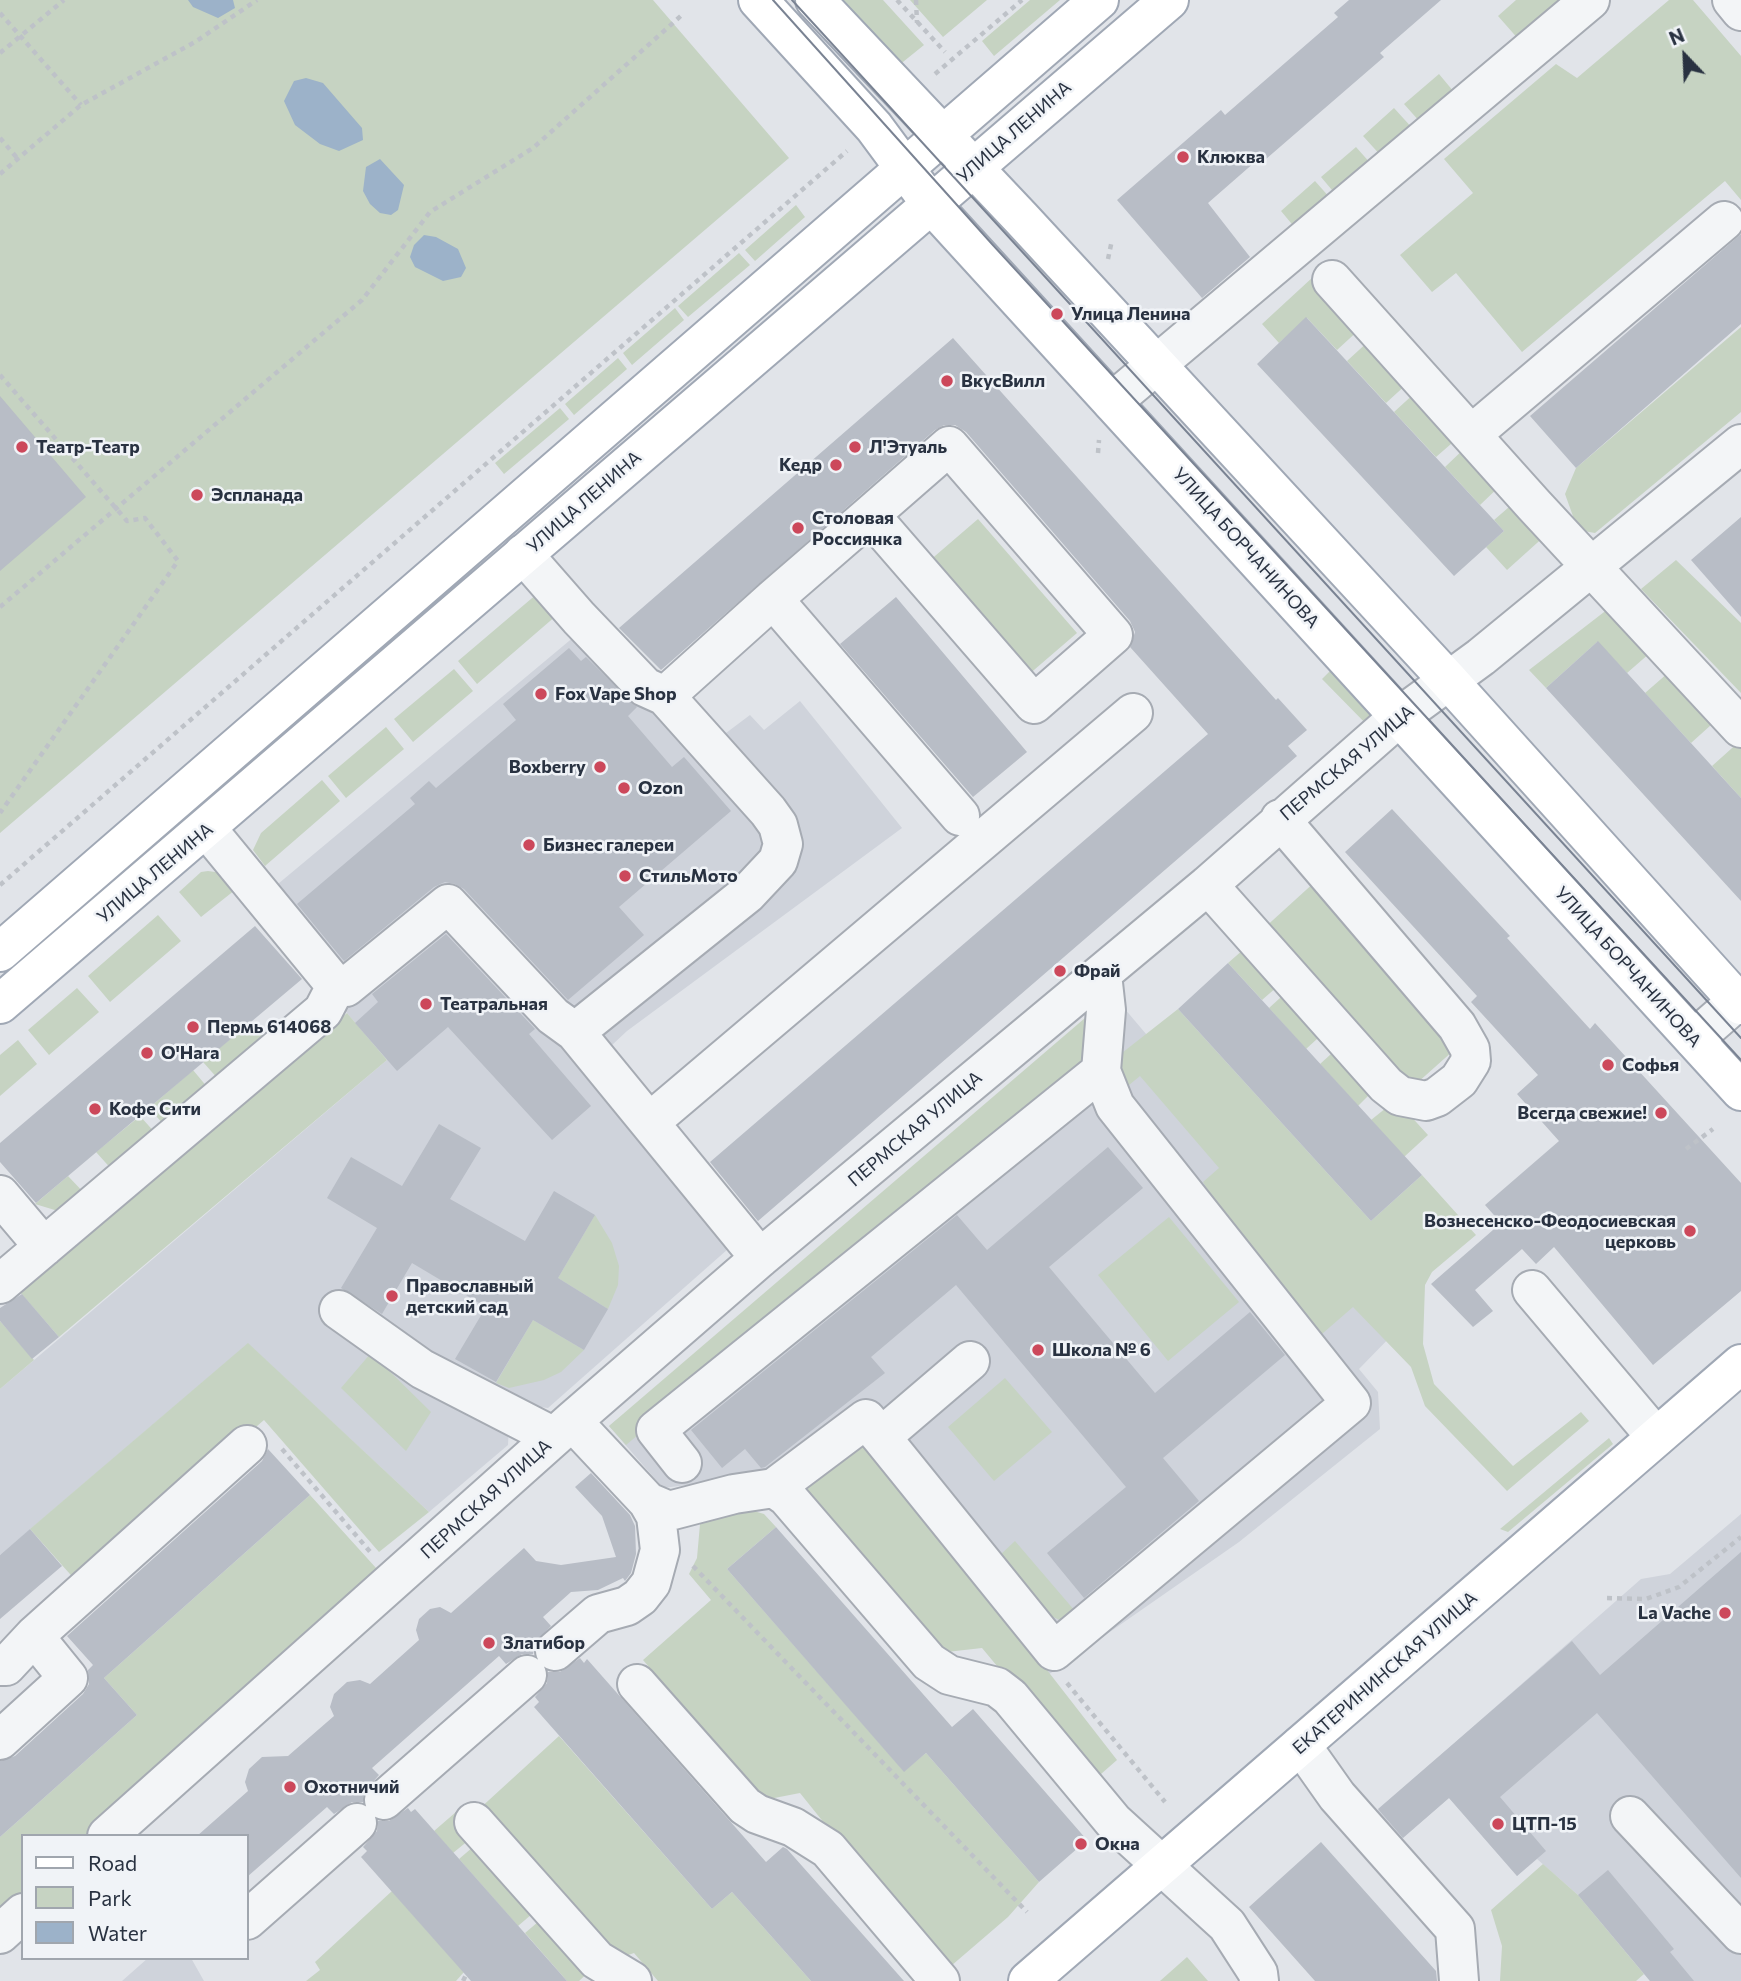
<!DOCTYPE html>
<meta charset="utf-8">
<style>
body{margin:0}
#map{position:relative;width:1741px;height:1981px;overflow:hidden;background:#e1e4e9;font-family:Commissioner,sans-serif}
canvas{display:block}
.legend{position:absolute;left:21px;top:1834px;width:228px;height:126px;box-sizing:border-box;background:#f0f3f7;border:2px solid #a0a6ae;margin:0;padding:9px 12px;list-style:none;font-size:21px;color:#293241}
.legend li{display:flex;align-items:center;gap:14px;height:35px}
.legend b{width:35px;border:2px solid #a0a6ae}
.north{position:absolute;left:1650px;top:21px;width:70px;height:70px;-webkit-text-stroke:5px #f0f3f7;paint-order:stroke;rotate:337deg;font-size:19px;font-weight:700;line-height:28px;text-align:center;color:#293241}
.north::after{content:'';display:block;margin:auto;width:24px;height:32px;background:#293241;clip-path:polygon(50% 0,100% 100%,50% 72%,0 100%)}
</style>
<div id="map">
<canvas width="1741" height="1981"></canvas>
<ul class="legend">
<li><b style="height:9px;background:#fff"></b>Road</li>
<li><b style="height:19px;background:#c6d3c2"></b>Park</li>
<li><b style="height:19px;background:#9cb2c9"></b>Water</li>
</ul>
<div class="north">N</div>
</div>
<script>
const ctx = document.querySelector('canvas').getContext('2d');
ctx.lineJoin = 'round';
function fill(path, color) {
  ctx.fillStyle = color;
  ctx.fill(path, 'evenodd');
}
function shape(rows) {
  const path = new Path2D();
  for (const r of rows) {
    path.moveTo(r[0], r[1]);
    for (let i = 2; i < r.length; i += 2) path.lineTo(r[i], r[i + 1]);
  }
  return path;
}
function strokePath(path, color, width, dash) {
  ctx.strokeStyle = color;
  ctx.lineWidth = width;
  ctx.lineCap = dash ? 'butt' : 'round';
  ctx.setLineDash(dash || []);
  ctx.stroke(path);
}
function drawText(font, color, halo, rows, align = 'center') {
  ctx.font = font + ' Commissioner,sans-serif';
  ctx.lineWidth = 5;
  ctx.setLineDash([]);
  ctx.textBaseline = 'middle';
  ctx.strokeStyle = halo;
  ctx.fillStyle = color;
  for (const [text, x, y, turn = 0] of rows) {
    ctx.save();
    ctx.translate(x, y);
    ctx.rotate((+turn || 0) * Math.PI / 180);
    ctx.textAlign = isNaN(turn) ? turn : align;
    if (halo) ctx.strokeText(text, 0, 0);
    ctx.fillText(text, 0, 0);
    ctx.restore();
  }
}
fill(shape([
 [581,631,722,736,750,715,764,730,800,701,902,828,627,1031,582,1073,728,1249,548,1408,527,1405,509,1424,508,1445,429,1512,248,1344,0,1555,0,1389,387,1060,254,904],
 [1124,1008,1397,1330,1359,1369,1378,1392,1380,1429,1239,1542,1048,1675,765,1475,663,1488,609,1426],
 [1741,1514,1741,1981,1650,1981,1578,1895,1537,1859,1517,1876,1449,1798,1400,1840,1376,1812,1641,1579,1670,1574],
 [148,1958,191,1958,204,1981,122,1981]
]), '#cfd3db');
fill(shape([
 [0,0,653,0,789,158,0,833],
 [837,0,883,0,924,45,898,66],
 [910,0,987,0,943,37],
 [1030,0,1060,0,994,56,982,41],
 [1516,0,1565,0,1520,41,1498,16],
 [1669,0,1693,0,1741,56,1741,200,1725,181,1522,352,1456,273,1432,292,1400,255,1473,193,1444,159,1556,64,1577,78],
 [1439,74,1454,92,1420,122,1404,104],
 [1394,108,1414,130,1383,158,1363,136],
 [1356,147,1372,165,1337,196,1321,177],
 [1315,181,1331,199,1296,229,1281,211],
 [796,205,805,217,755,261,745,250],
 [739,253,750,265,688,317,678,306],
 [1313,277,1361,328,1337,350,1307,318,1279,343,1262,324],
 [675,308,684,320,632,365,623,353],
 [1741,327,1741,412,1595,533,1578,530,1565,494,1576,468],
 [1371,339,1409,382,1386,403,1347,361],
 [618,358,627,369,574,415,565,404],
 [1417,391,1459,437,1436,457,1394,412],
 [560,408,569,419,504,474,495,463],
 [1467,446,1502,484,1480,505,1445,467],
 [1516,501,1547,534,1507,570,1486,547,1504,531,1494,520],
 [978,519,1077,633,1027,676,928,562],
 [1676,560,1741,623,1741,693,1641,589],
 [538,593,557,615,477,684,458,661],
 [1617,602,1658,646,1627,673,1597,642,1546,688,1529,670],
 [1337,664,1377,710,1372,730,1322,679],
 [1676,666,1721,716,1691,743,1645,693],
 [454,669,473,691,413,742,394,719],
 [386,727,404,749,346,798,328,776],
 [1741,740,1741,798,1712,766],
 [322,780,340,801,265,866,253,850,261,833],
 [208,871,222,873,235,890,201,917,179,892,201,872],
 [1317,880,1463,1042,1407,1092,1262,930],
 [158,915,181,941,110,1002,88,976],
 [1252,942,1285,980,1262,1000,1228,963],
 [77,988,99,1012,49,1055,28,1030],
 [1291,988,1328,1029,1306,1049,1269,1008],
 [1178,1009,1371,1221,1422,1175,1476,1235,1432,1272,1425,1285,1423,1344,1434,1384,1513,1466,1581,1412,1589,1421,1507,1491,1425,1406,1411,1367,1353,1307,1315,1340,1246,1253,1203,1182,1219,1168,1140,1076,1123,1090,1113,1060],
 [1092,1012,1080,1064,626,1445,609,1426],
 [347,1013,387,1060,59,1337,19,1291],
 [251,1021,267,1039,219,1080,203,1062],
 [18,1040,37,1064,0,1096,0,1055],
 [1342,1044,1379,1085,1358,1106,1320,1064],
 [193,1070,208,1088,165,1126,149,1108],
 [1396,1100,1428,1135,1404,1157,1371,1120],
 [140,1116,157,1135,114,1172,96,1152],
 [68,1176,87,1196,58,1211,35,1204],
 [595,1215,612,1243,619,1266,618,1285,608,1309,558,1278],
 [1169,1217,1239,1302,1168,1361,1098,1275],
 [533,1320,584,1350,561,1372,544,1380,509,1388,496,1383],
 [0,1321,34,1360,0,1389],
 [248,1343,429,1512,379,1552,264,1420,77,1582,30,1529],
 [371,1353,431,1412,406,1451,341,1388],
 [1005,1378,1052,1432,994,1481,948,1427],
 [865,1436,1117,1760,1093,1781,982,1648,938,1653,800,1486],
 [1609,1438,1613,1444,1508,1532,1500,1529],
 [310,1495,386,1579,99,1836,23,1836,23,1904,0,1924,0,1837,137,1715,104,1678],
 [740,1507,764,1514,776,1527,727,1569,904,1771,926,1753,1039,1882,1008,1917,944,1972,800,1793,764,1800,643,1660,711,1600,689,1574,697,1558,700,1524],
 [1015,1541,1081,1618,1066,1623,1049,1615,999,1556],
 [559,1736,712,1909,732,1892,811,1981,658,1981,634,1953,611,1961,477,1811],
 [456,1812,475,1835,453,1853,434,1831],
 [480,1841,539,1908,518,1926,459,1859],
 [1543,1864,1578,1895,1644,1974,1636,1981,1500,1981,1502,1946,1491,1910],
 [392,1891,464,1972,456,1981,306,1981,320,1970,315,1962],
 [545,1916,593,1968,579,1981,567,1981,525,1933],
 [1187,1957,1208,1981,1159,1981,1160,1981]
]), '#c6d3c2');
fill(shape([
 [188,0,233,0,235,8,218,18,193,7],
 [306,78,323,83,362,128,363,140,339,151,320,144,295,125,284,101,294,81],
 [380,159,404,185,398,210,391,215,380,213,370,204,363,191,366,167],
 [424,235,436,237,458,249,466,268,461,277,443,281,415,267,410,257,414,245]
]), '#9cb2c9');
fill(shape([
 [1349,0,1441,0,1380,53,1384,57,1266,159,1263,155,1208,203,1250,257,1202,298,1117,200,1221,110,1225,115,1338,17,1334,13],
 [1741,234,1741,324,1576,468,1530,416],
 [1306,317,1504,531,1454,576,1257,364],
 [953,338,1276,700,1278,698,1307,730,1288,746,1297,756,758,1221,710,1162,1208,734,1130,647,1135,632,1130,621,966,432,955,425,944,425,935,430,661,670,619,628],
 [0,396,86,497,0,571],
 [1741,517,1741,617,1691,560],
 [896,597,1027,752,973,797,840,644],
 [1598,641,1741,798,1741,901,1546,688],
 [569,648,581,661,586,657,637,707,628,716,672,767,684,757,731,811,619,907,644,935,568,1000,464,889,455,884,445,882,434,887,344,961,297,904,415,804,410,798,429,781,436,788,516,720,503,704],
 [1392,809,1510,936,1507,938,1590,1029,1595,1023,1741,1183,1741,1291,1653,1365,1554,1247,1536,1264,1522,1249,1475,1290,1493,1311,1473,1327,1431,1284,1501,1223,1485,1205,1559,1141,1517,1094,1538,1075,1471,1002,1477,996,1345,852],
 [255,926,302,979,36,1203,0,1162,0,1143],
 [446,934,535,1029,529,1034,591,1106,552,1140,448,1027,397,1071,355,1023,378,1002,372,994],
 [1228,963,1422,1175,1371,1221,1178,1009],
 [439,1124,481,1148,450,1199,525,1241,554,1191,595,1215,558,1278,608,1309,584,1350,533,1320,496,1382,455,1359,486,1307,412,1263,382,1314,341,1288,377,1228,327,1198,351,1157,402,1186],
 [1108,1147,1143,1188,1049,1267,1155,1393,1250,1312,1285,1355,1163,1458,1199,1501,1084,1598,1047,1553,1126,1487,956,1285,871,1357,885,1373,765,1467,761,1468,745,1449,722,1468,691,1430,957,1215,987,1250],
 [22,1294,59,1337,32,1359,0,1321,0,1308],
 [268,1449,310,1495,104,1678,137,1715,0,1837,0,1761,15,1756,83,1694,89,1684,88,1670,93,1665,67,1636,262,1461],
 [591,1473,630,1515,635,1526,636,1554,631,1573,625,1581,623,1578,598,1590,571,1592,543,1617,551,1626,535,1643,533,1654,522,1654,506,1664,499,1656,372,1768,379,1775,364,1792,363,1802,352,1802,334,1814,327,1807,247,1877,247,1836,197,1836,248,1791,245,1782,249,1769,262,1757,288,1756,334,1716,330,1707,334,1694,347,1682,360,1680,370,1684,419,1640,416,1630,419,1619,430,1609,440,1607,451,1613,524,1548,536,1561,561,1565,616,1557,602,1516,575,1487],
 [776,1527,952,1727,973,1709,1087,1840,1039,1882,926,1753,904,1772,727,1569],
 [30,1529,62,1566,0,1619,0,1555],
 [1741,1552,1741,1878,1597,1713,1500,1797,1546,1851,1517,1876,1449,1798,1403,1838,1378,1809,1572,1641,1600,1675],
 [580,1658,584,1663,587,1659,766,1862,783,1847,787,1849,904,1981,811,1981,732,1892,712,1909,534,1707,539,1702,535,1697,547,1683,548,1672,560,1672],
 [408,1808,411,1812,415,1809,567,1981,471,1981,361,1857,367,1851,363,1847,377,1831,378,1821,389,1821],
 [1321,1842,1436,1971,1437,1981,1315,1981,1249,1907],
 [1608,1870,1674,1949,1670,1952,1694,1981,1650,1981,1578,1895]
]), '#b8bdc6');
const minor = shape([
 [1732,0,1741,11],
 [1332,280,1534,505,1741,728],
 [1112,402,1590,0],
 [1472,434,1724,221],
 [523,554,579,618,645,687,665,696,768,811,778,825,783,844,778,861,747,894,575,1032],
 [773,599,960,816],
 [665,696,773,599,870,515,949,446,1113,635,1034,704,870,515],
 [207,829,336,986,346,987,448,904,553,1016,575,1032,760,1258],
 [1208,885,1386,1085,1400,1096,1426,1101,1437,1097,1459,1080,1471,1061,1470,1049,1457,1026,1280,819],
 [1694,1039,1741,998],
 [1101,1071,1106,1010,1102,974],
 [651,1121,1133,713],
 [0,1195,44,1247],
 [0,1284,323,1011,336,986],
 [1532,1290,1656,1437],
 [339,1310,422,1369,554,1437],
 [572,1421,648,1502,669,1511,734,1494,774,1488,787,1497,929,1662,949,1675,997,1687,1010,1697,1113,1821,1227,1925,1258,1973,1259,1981],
 [682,1463,656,1430,1101,1071,1115,1106,1351,1403,1054,1651,881,1437,970,1361],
 [774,1488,866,1419,881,1437],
 [555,1651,598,1614,627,1606,640,1597,651,1583,660,1550,656,1516,648,1502],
 [0,1666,6,1666,34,1636],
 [637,1684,745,1806,757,1814,793,1827,828,1849,940,1981],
 [0,1740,68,1678,34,1636,247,1445],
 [1301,1745,1337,1796,1455,1929,1459,1981],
 [384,1800,527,1675],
 [1630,1816,1741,1934],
 [474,1822,597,1960,632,1981],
 [107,1836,572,1421,760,1258,1208,885,1399,717,1481,657,1741,444],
 [247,1920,357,1823],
 [0,1934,23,1913]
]);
const major = shape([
 [758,0,874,127,931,204,1741,1091],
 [815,0,1021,218,1448,680,1741,1005],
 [0,952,1099,0],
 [0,1004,1169,0],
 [1028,1981,1741,1364]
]);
strokePath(minor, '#a6abb3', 42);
strokePath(major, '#a0a8b5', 42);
strokePath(shape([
 [897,0,945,52],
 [916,0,917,23],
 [0,13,81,105],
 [0,53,64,0],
 [935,74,1022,0],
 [0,138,18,159],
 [0,174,81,105,195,42,257,0],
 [1108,259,1112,240],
 [0,375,127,521,145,518,178,561,0,813],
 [1098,453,1099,440],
 [0,607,362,300,430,212,533,148,683,14],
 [0,885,847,151],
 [1686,1149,1713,1129],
 [282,1449,372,1554],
 [693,1566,1027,1912],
 [1607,1598,1646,1599,1679,1587,1741,1537],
 [1067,1683,1165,1802],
 [463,1981,466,1975]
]), '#bec2c8', 4.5, [5, 5]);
strokePath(minor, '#f3f5f7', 38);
strokePath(major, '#fff', 38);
strokePath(shape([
 [773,0,992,244,1741,1060],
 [792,0,1741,1038]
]), '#7a8393', 2);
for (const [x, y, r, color] of [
 [1183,157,7,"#cc485b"],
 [1057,314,7,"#cc485b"],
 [947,381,7,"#cc485b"],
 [22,447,7,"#cc485b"],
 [855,447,7,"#cc485b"],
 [836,465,7,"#cc485b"],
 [197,495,7,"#cc485b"],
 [798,528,7,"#cc485b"],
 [541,694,7,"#cc485b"],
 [600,767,7,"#cc485b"],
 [624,788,7,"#cc485b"],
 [529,845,7,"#cc485b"],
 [625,876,7,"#cc485b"],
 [1060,971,7,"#cc485b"],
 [426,1004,7,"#cc485b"],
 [193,1027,7,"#cc485b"],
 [147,1053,7,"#cc485b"],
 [1608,1065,7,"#cc485b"],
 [95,1109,7,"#cc485b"],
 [1661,1113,7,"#cc485b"],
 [1690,1231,7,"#cc485b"],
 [392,1296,7,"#cc485b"],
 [1038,1350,7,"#cc485b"],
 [1725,1613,7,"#cc485b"],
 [489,1643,7,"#cc485b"],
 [290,1787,7,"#cc485b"],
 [1498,1824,7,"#cc485b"],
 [1081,1844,7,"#cc485b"]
]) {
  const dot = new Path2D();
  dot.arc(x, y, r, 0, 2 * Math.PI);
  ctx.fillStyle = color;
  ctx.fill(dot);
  strokePath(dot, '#f0f3f7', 2.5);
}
drawText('18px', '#293241', '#f0f3f7', [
 ["УЛИЦА ЛЕНИНА",1014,132,-41],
 ["УЛИЦА ЛЕНИНА",584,502,-41],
 ["УЛИЦА БОРЧАНИНОВА",1246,548,48],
 ["ПЕРМСКАЯ УЛИЦА",1347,763,-40],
 ["УЛИЦА ЛЕНИНА",155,873,-40],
 ["УЛИЦА БОРЧАНИНОВА",1628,967,48],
 ["ПЕРМСКАЯ УЛИЦА",915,1129,-40],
 ["ПЕРМСКАЯ УЛИЦА",486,1499,-42],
 ["ЕКАТЕРИНИНСКАЯ УЛИЦА",1385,1673,-41]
]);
drawText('bold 18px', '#293241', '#f0f3f7', [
 ["Клюква",1197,157],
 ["Улица Ленина",1071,314],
 ["ВкусВилл",961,381],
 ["Театр-Театр",36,447],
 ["Л'Этуаль",869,447],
 ["Кедр",822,465,"right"],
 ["Эспланада",211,495],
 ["Столовая",812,518],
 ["Россиянка",812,539],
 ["Fox Vape Shop",555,694],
 ["Boxberry",586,767,"right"],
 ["Ozon",638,788],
 ["Бизнес галереи",543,845],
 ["СтильМото",639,876],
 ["Фрай",1074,971],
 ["Театральная",440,1004],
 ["Пермь 614068",207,1027],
 ["O'Hara",161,1053],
 ["Софья",1622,1065],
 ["Кофе Сити",109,1109],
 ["Всегда свежие!",1647,1113,"right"],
 ["Вознесенско-Феодосиевская",1676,1221,"right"],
 ["церковь",1676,1242,"right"],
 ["Православный",406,1286],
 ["детский сад",406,1307],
 ["Школа № 6",1052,1350],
 ["La Vache",1711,1613,"right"],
 ["Златибор",503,1643],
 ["Охотничий",304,1787],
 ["ЦТП-15",1512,1824],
 ["Окна",1095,1844]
], 'left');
</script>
